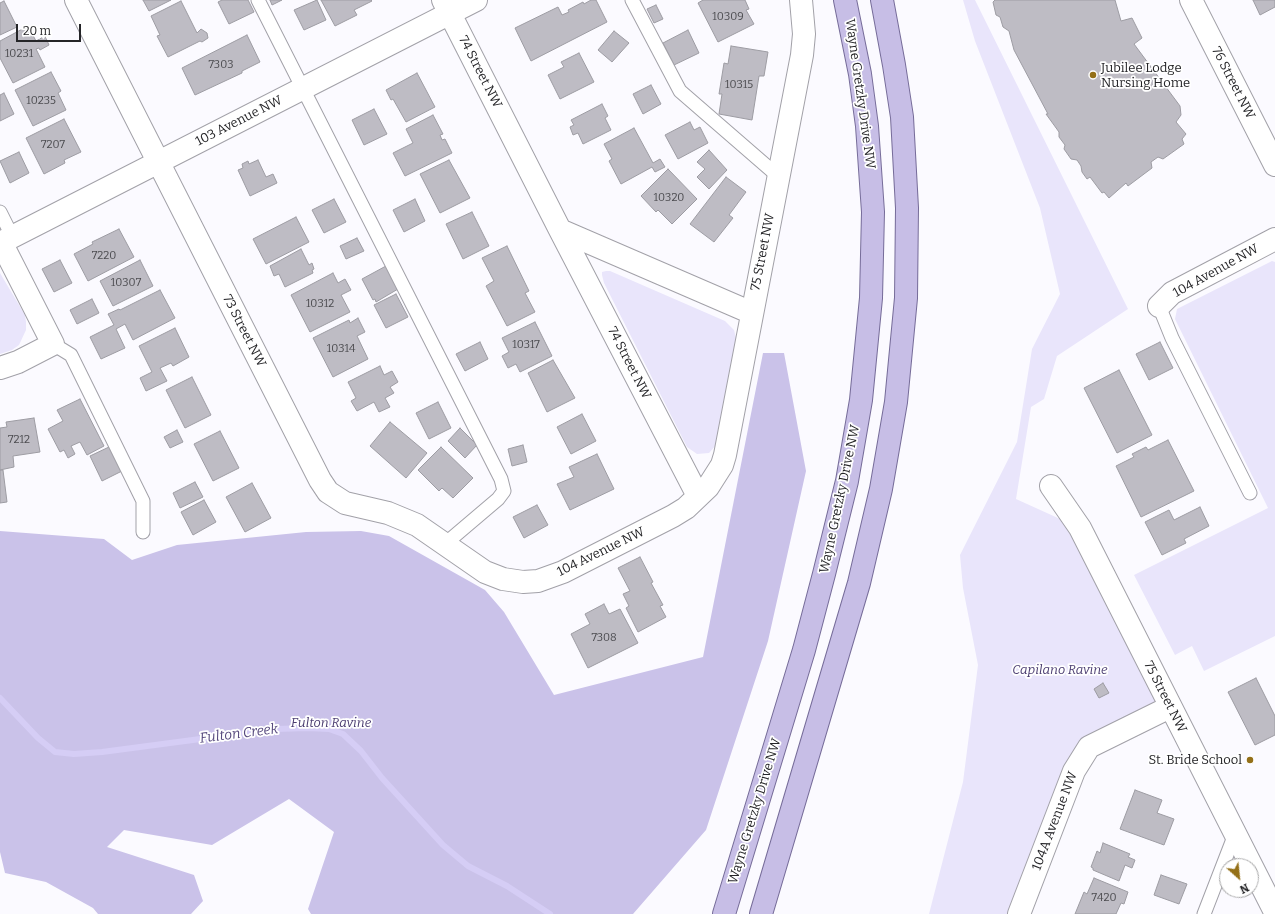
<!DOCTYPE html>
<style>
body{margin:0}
#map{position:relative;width:1275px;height:914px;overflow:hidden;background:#fbfaff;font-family:Bitter,serif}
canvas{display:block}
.north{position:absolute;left:1219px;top:858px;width:40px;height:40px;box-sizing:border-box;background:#fff;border:1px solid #a8a8a9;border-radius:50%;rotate:153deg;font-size:11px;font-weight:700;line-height:16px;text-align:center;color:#252528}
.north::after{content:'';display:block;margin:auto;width:14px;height:18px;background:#947018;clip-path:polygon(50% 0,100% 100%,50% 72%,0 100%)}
.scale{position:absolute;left:16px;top:24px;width:65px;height:18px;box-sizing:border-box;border:2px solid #252528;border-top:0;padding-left:5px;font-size:12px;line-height:14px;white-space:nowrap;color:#252528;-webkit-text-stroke:3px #fff;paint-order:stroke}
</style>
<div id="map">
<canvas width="1275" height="914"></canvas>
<div class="north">N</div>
<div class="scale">20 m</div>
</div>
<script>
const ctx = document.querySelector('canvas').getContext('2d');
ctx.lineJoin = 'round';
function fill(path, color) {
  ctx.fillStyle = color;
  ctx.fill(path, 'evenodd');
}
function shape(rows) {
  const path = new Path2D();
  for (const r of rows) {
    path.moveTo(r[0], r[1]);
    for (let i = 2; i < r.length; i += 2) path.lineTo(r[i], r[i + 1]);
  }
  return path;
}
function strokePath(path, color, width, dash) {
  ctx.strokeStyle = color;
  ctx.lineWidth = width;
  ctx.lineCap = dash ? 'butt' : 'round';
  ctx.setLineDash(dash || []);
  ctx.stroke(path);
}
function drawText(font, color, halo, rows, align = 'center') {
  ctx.font = font + ' Bitter,serif';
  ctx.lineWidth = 3.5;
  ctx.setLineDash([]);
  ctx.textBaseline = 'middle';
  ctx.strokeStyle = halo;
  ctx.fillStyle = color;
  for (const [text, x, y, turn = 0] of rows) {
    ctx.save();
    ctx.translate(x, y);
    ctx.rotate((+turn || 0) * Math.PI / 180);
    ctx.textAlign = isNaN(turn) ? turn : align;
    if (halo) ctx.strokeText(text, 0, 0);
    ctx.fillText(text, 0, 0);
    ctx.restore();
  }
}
fill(shape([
 [963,0,975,0,1128,309,1057,356,1044,399,1031,407,1016,499,1080,528,1170,707,1089,747,1019,914,929,914,963,782,978,665,963,588,960,555,1017,442,1032,349,1060,294,1040,208,975,41],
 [1272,261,1275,262,1275,636,1204,671,1192,646,1175,655,1134,575,1268,508,1175,319,1177,309],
 [606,271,610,271,725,321,734,330,737,342,717,444,709,453,697,454,687,447,604,283,602,275,602,272],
 [0,273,25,315,26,322,26,330,19,345,12,350,0,354]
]), '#e9e5fb');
fill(shape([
 [763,353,784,353,806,471,768,641,706,830,633,914,311,914,308,909,334,832,289,799,212,845,124,830,107,847,194,875,203,901,191,914,98,914,93,908,46,882,5,873,0,852,0,531,104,539,132,560,177,545,306,532,361,531,389,536,485,590,504,612,554,695,703,657]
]), '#cac2e9');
strokePath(shape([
 [0,698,38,738,55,752,74,754,102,752,276,729,308,728,329,729,343,734,361,751,382,778,443,845,468,866,507,886,550,914]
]), '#d5cdf5', 6);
const building = shape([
 [143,0,171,0,149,11,143,0],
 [222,0,248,0,254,12,229,24,218,2,222,0],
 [270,0,282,0,272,5,270,0],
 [317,0,326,20,304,30,294,10,317,0],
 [321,0,371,0,372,1,354,10,357,15,335,26,321,0],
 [591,0,596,0,607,22,531,61,515,28,558,7,562,15,569,12,568,10,583,2,584,4,591,0],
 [703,0,745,0,749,9,746,10,754,24,718,42,698,3,703,0],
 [995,0,1115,0,1121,21,1132,18,1142,38,1134,44,1180,106,1181,115,1176,122,1186,134,1182,139,1184,144,1163,159,1158,157,1151,162,1152,168,1128,186,1126,183,1109,198,1104,192,1102,193,1090,177,1087,179,1082,172,1081,166,1077,160,1071,159,1064,149,1065,145,1059,137,1059,132,1046,114,1048,114,1014,50,1009,31,1003,27,1000,17,996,15,993,2,995,0],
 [1253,0,1275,0,1275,7,1260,15,1253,0],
 [4,1,17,27,0,35,0,3,4,1],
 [181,1,197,33,201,29,207,33,208,38,202,42,200,41,168,57,157,36,160,35,151,16,181,1],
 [656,5,663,19,654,23,647,9,656,5],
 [28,26,36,41,45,36,49,45,40,50,39,48,36,49,45,67,13,83,0,58,0,41,28,26],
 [688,30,699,53,674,65,663,43,688,30],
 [614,31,629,43,612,62,598,50,614,31],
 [247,35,260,62,242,71,242,73,195,95,182,68,247,35],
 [731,46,768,52,764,76,759,76,752,120,719,114,722,94,719,94,724,63,728,64,731,46],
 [579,53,594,82,560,99,548,75,564,67,561,62,579,53],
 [51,72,61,91,58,93,66,110,33,126,15,90,51,72],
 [417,73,435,107,406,122,393,99,391,100,386,90,417,73],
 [651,85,661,104,643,114,633,94,651,85],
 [4,93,14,114,0,121,0,95,4,93],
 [602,104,608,116,605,118,611,130,583,144,578,133,573,135,570,127,574,125,571,120,602,104],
 [374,109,387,134,364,145,352,120,374,109],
 [433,115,443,134,440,135,442,140,445,139,452,153,405,176,393,153,413,143,406,129,433,115],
 [64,119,81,152,64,160,65,163,44,174,26,138,64,119],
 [690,122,694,130,700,127,708,143,678,159,665,135,690,122],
 [634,128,653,163,660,159,665,167,655,172,652,167,621,184,609,161,612,159,604,144,634,128],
 [709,150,727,170,709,189,697,177,705,169,697,162,709,150],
 [19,152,29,173,10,183,0,161,19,152],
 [258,160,266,177,273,174,277,183,250,196,238,170,243,168,242,164,248,161,249,164,258,160],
 [449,160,470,198,440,213,420,174,449,160],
 [668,169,697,199,672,224,658,210,656,212,641,196,668,169],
 [726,177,746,192,729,215,733,218,714,242,690,224,726,177],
 [334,199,346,222,324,233,312,210,334,199],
 [415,199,425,221,404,232,393,210,415,199],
 [472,212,489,246,463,259,446,224,472,212],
 [296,217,309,242,266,264,253,239,296,217],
 [119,229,134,257,88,281,74,254,93,244,92,242,119,229],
 [357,238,364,251,346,259,340,246,357,238],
 [507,246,529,291,525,293,535,312,507,326,486,286,494,281,482,258,507,246],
 [301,249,309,265,312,263,314,269,312,270,313,273,285,287,279,274,274,276,270,266,301,249],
 [60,260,72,283,54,292,42,269,60,260],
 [140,260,153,286,113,306,100,281,140,260],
 [386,266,398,289,376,302,375,299,373,300,362,279,386,266],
 [333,273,338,283,345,279,351,290,341,295,350,312,310,332,291,295,333,273],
 [160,290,175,318,133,340,125,324,116,329,125,348,101,359,90,337,114,325,108,314,119,309,120,310,160,290],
 [396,294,408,317,386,328,374,305,396,294],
 [92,299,99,313,77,324,70,310,92,299],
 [358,318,365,332,357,336,368,359,333,377,313,338,349,320,350,323,358,318],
 [535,322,552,356,520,372,516,364,508,368,502,356,509,352,502,338,535,322],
 [175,328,189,357,173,366,171,363,160,368,167,381,146,391,140,378,152,372,139,346,175,328],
 [480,342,488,359,465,371,456,354,480,342],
 [1160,342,1173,368,1149,380,1136,354,1160,342],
 [553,360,575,398,547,412,528,373,553,360],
 [380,366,384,375,392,371,398,382,390,387,394,393,385,398,390,407,379,412,374,402,357,411,351,401,356,398,348,382,380,366],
 [1119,370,1152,435,1117,453,1084,388,1119,370],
 [192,377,211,415,185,428,166,390,192,377],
 [80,399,104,446,87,455,80,442,71,446,75,454,68,458,64,450,60,452,48,429,63,421,57,410,80,399],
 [438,402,451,428,429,439,416,413,438,402],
 [582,414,596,441,571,454,557,427,582,414],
 [34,418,40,452,13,456,14,467,0,470,0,428,7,427,6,422,34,418],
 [390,422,427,453,406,478,370,446,390,422],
 [460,428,477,445,465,458,448,441,460,428],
 [177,430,183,442,170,448,164,437,177,430],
 [220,431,239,468,213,481,194,444,220,431],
 [1168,440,1194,491,1141,517,1116,466,1134,457,1132,454,1146,447,1148,450,1168,440],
 [523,445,527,462,512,466,508,449,523,445],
 [109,447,122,471,102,481,90,456,109,447],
 [441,447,473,478,453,498,442,488,439,491,418,470,441,447],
 [597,454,614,489,570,510,557,484,574,477,569,467,597,454],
 [0,470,3,470,7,502,0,503,0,470],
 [195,482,203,497,180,508,173,493,195,482],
 [252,483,271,518,245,532,226,497,252,483],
 [204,500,216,522,193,535,181,512,204,500],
 [537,505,548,525,524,538,513,517,537,505],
 [1200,507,1209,526,1184,539,1186,543,1162,555,1145,522,1169,510,1174,520,1200,507],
 [640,557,653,582,651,583,663,605,660,606,666,617,638,632,626,608,629,606,623,594,630,591,618,568,640,557],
 [604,604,609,614,620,609,638,643,588,668,571,634,590,624,585,614,604,604],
 [1256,678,1275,716,1275,735,1255,745,1228,692,1256,678],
 [1103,683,1109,693,1099,698,1094,689,1103,683],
 [1135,790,1162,800,1157,813,1174,819,1164,845,1120,829,1135,790],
 [1103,843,1130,854,1128,857,1135,860,1132,868,1125,865,1119,881,1093,870,1093,868,1091,867,1097,851,1100,853,1103,843],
 [1161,875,1187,884,1179,904,1154,895,1161,875],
 [1094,878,1128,892,1124,904,1121,903,1116,914,1075,914,1084,892,1087,894,1094,878]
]);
fill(building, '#bebcc4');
strokePath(building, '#9d9ca3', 1);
const service = shape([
 [258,0,501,479,504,491,498,499,445,544],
 [632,0,680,91,778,176],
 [0,212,12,236],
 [1159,306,1172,338,1250,493],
 [53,344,71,355,143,501,143,532],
 [1204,914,1235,834]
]);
const minor = shape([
 [76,0,320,480,328,492,345,503,388,513,417,525,485,572,503,579,523,582,538,581,563,572,673,516,686,508,708,487,722,465,725,455,802,55,804,34,801,0],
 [443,0,560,230,698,496],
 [1191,0,1275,165],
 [560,230,752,313],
 [0,243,476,0],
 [1159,306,1172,293,1275,239],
 [0,368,18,362,53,344,1,242],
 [1051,486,1080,528,1275,912],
 [1019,914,1074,771,1089,747,1170,707]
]);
const primary = shape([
 [724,914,804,650,824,574,847,481,861,400,871,298,873,212,867,126,860,74,845,0],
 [761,914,859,583,881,489,896,402,906,298,907,208,902,117,894,65,882,0]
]);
strokePath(service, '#a2a1a8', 15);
strokePath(minor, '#a2a1a8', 24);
strokePath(primary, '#766c99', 24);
strokePath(service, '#fff', 13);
strokePath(minor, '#fff', 22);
strokePath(primary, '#c7bee6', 22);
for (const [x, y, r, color] of [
 [1093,75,4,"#947018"],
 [1250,760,4,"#947018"]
]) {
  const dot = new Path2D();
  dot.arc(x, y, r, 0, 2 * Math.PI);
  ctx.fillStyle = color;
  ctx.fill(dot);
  strokePath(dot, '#fff', 1.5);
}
drawText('11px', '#4b4b4f', null, [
 ["10309",728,17],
 ["10231",19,54],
 ["7303",221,65],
 ["10315",739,85],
 ["10235",41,101],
 ["7207",53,145],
 ["10320",669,198],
 ["7220",104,256],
 ["10307",126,283],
 ["10312",320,304],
 ["10317",526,345],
 ["10314",341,349],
 ["7212",19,440],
 ["7308",604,638],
 ["7420",1104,898]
]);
drawText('13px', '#252528', '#fff', [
 ["Jubilee Lodge",1101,68],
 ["Nursing Home",1101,83],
 ["St. Bride School",1242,760,"right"]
], 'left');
drawText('13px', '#252528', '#fff', [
 ["74 Street NW",480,72,63],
 ["76 Street NW",1233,83,63],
 ["Wayne Gretzky Drive NW",860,94,82],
 ["103 Avenue NW",239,121,-27],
 ["75 Street NW",763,252,-79],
 ["104 Avenue NW",1216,271,-29],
 ["73 Street NW",244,331,63],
 ["74 Street NW",629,363,63],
 ["Wayne Gretzky Drive NW",840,499,-78],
 ["104 Avenue NW",601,552,-26],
 ["75 Street NW",1165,697,63],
 ["Wayne Gretzky Drive NW",755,811,-73],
 ["104A Avenue NW",1055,821,-69]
]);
drawText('italic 13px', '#4b3d71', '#fff', [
 ["Capilano Ravine",1060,670],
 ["Fulton Ravine",331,723]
]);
drawText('italic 14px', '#56497d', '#fff', [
 ["Fulton Creek",239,734,-7]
]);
</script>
